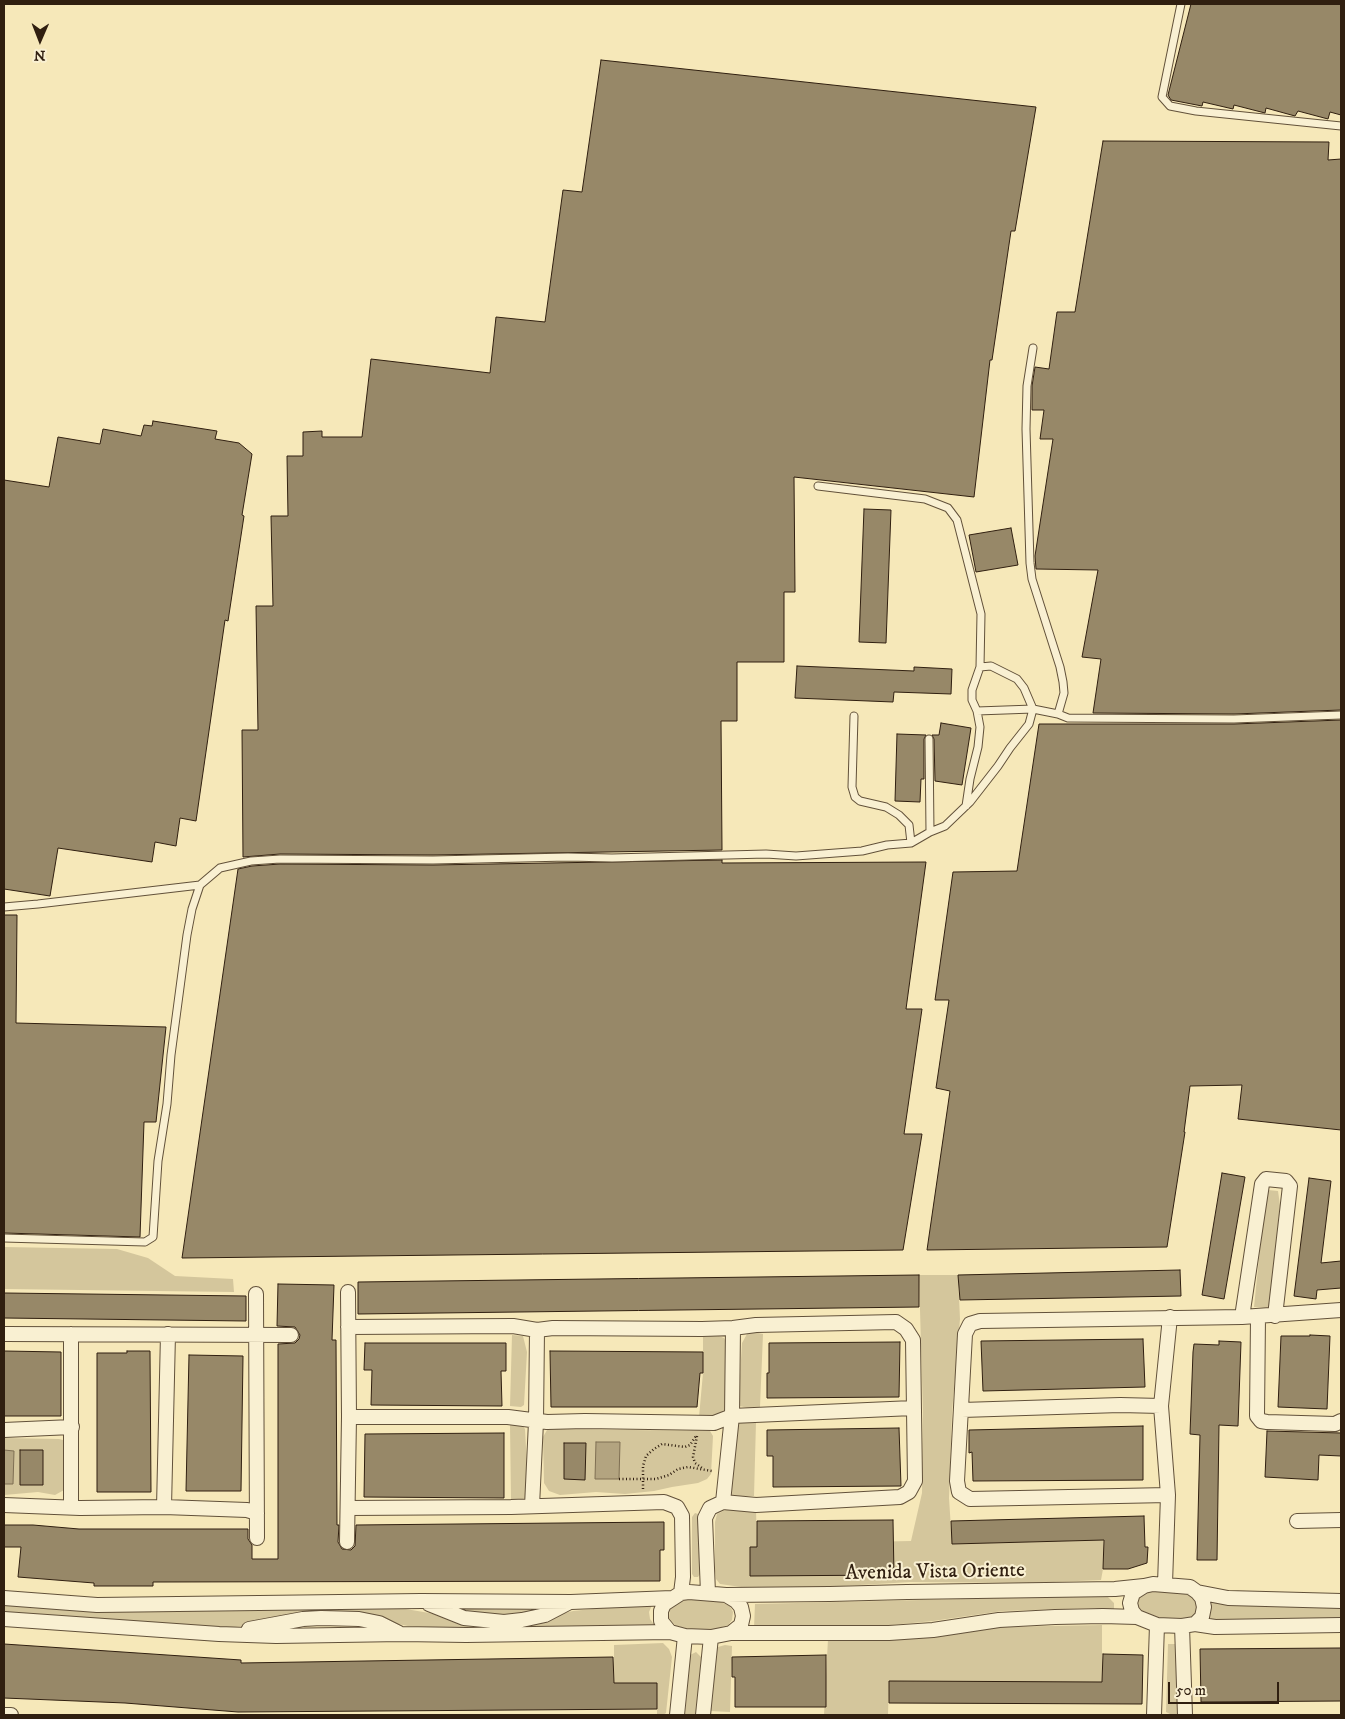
<!DOCTYPE html>
<style>
body{margin:0}
#map{position:relative;width:1345px;height:1719px;overflow:hidden;background:#f6e8b9;font-family:"IM FELL DW Pica",serif}
canvas{display:block}
.frame{position:absolute;inset:0;border:5px solid #301f10;pointer-events:none}
.north{position:absolute;left:15px;top:15px;width:50px;height:50px;-webkit-text-stroke:4px #f9f0d2;paint-order:stroke;rotate:181deg;font-size:14px;font-weight:700;line-height:20px;text-align:center;color:#301f10}
.north::after{content:'';display:block;margin:auto;width:18px;height:22px;background:#301f10;clip-path:polygon(50% 0,100% 100%,50% 72%,0 100%)}
.scale{position:absolute;left:1168px;top:1682px;width:111px;height:22px;box-sizing:border-box;border:2px solid #301f10;border-top:0;padding-left:6px;font-size:15px;line-height:18px;white-space:nowrap;color:#301f10;-webkit-text-stroke:4px #f9f0d2;paint-order:stroke}
</style>
<div id="map">
<canvas width="1345" height="1719"></canvas>
<div class="frame"></div>
<div class="north">N</div>
<div class="scale">50 m</div>
</div>
<script>
const ctx = document.querySelector('canvas').getContext('2d');
ctx.lineJoin = 'round';
function fill(path, color) {
  ctx.fillStyle = color;
  ctx.fill(path, 'evenodd');
}
function shape(rows) {
  const path = new Path2D();
  for (const r of rows) {
    path.moveTo(r[0], r[1]);
    for (let i = 2; i < r.length; i += 2) path.lineTo(r[i], r[i + 1]);
  }
  return path;
}
function strokePath(path, color, width, dash) {
  ctx.strokeStyle = color;
  ctx.lineWidth = width;
  ctx.lineCap = dash ? 'butt' : 'round';
  ctx.setLineDash(dash || []);
  ctx.stroke(path);
}
function drawText(font, color, halo, rows, align = 'center') {
  ctx.font = font + ' "IM FELL DW Pica",serif';
  ctx.lineWidth = 4;
  ctx.setLineDash([]);
  ctx.textBaseline = 'middle';
  ctx.strokeStyle = halo;
  ctx.fillStyle = color;
  for (const [text, x, y, turn = 0] of rows) {
    ctx.save();
    ctx.translate(x, y);
    ctx.rotate((+turn || 0) * Math.PI / 180);
    ctx.textAlign = isNaN(turn) ? turn : align;
    if (halo) ctx.strokeText(text, 0, 0);
    ctx.fillText(text, 0, 0);
    ctx.restore();
  }
}
fill(shape([
 [1268,1190,1278,1191,1280,1205,1271,1296,1270,1308,1254,1307,1265,1200],
 [4,1247,117,1249,148,1258,175,1276,233,1279,234,1292,4,1289],
 [919,1275,958,1275,960,1319,952,1412,949,1498,952,1544,1103,1540,1103,1569,1101,1580,1030,1583,911,1582,825,1587,741,1587,720,1584,716,1579,715,1571,715,1522,717,1514,725,1510,756,1510,757,1544,911,1541,922,1493,923,1414],
 [753,1332,763,1334,760,1407,749,1408,739,1406,739,1393,742,1343,747,1334],
 [512,1335,523,1336,527,1352,524,1405,521,1407,510,1406],
 [716,1335,724,1338,729,1346,724,1410,718,1416,699,1417,703,1373,703,1337],
 [756,1422,754,1496,732,1496,730,1484,734,1442,739,1423],
 [510,1425,522,1425,525,1429,527,1466,525,1498,523,1499,511,1499],
 [557,1429,710,1431,713,1436,711,1474,707,1479,698,1483,672,1487,654,1491,625,1494,596,1492,560,1495,549,1491,544,1483,543,1437,547,1430],
 [4,1438,59,1439,63,1440,64,1443,64,1490,55,1495,38,1492,4,1495],
 [695,1513,698,1514,700,1517,700,1574,698,1577,694,1577,692,1574,692,1517],
 [1155,1589,1196,1594,1200,1616,1173,1624,1140,1615,1136,1602,1138,1597],
 [1087,1596,1108,1597,1114,1603,1114,1612,1105,1612,1095,1608,1002,1611,933,1621,891,1625,754,1628,755,1604],
 [691,1598,714,1599,721,1602,730,1606,733,1612,732,1620,728,1625,716,1629,696,1630,676,1626,669,1618,670,1608,676,1603],
 [1212,1599,1341,1607,1341,1620,1206,1621,1210,1612],
 [4,1605,105,1612,400,1608,441,1615,523,1623,573,1611,602,1608,652,1605,649,1612,650,1619,655,1626,467,1629,408,1626,357,1616,223,1628,4,1613],
 [505,1608,547,1609,521,1616,471,1614,458,1609],
 [1102,1625,1102,1682,889,1681,888,1714,824,1715,828,1639,930,1638,999,1627],
 [663,1643,669,1649,672,1657,666,1713,663,1715,657,1715,657,1683,614,1683,614,1645],
 [1168,1644,1175,1644,1179,1704,1178,1714,1170,1714,1166,1712],
 [725,1645,732,1646,730,1712,710,1711,714,1653,718,1647],
 [696,1652,701,1657,696,1715,685,1715,690,1655]
]), '#d4c69c');
const water = shape([
 [596,1442,620,1442,619,1479,595,1479,596,1442],
 [4,1450,14,1451,13,1484,4,1484,4,1450]
]);
fill(water, '#b3a480');
strokePath(water, '#7f6f53', 1);
const building = shape([
 [1191,4,1341,4,1341,115,1330,112,1328,119,1298,111,1295,116,1266,108,1265,113,1234,105,1233,109,1203,102,1202,106,1171,100,1168,95,1191,4],
 [601,60,1036,107,1015,231,1011,231,992,360,990,360,974,497,794,477,795,592,784,592,784,662,737,662,737,721,721,721,722,850,433,855,280,854,243,857,242,730,258,730,256,606,273,606,271,516,288,516,287,456,303,456,303,432,322,431,322,437,362,437,371,359,490,373,496,317,545,322,563,190,582,192,601,60],
 [1103,141,1329,142,1328,160,1341,159,1341,710,1234,714,1093,713,1101,659,1082,657,1098,570,1036,569,1035,556,1053,439,1040,439,1044,410,1032,410,1032,386,1035,367,1049,369,1057,312,1075,312,1103,141],
 [153,421,217,431,215,439,239,443,252,454,242,515,244,516,228,621,225,620,196,821,180,818,176,846,155,842,152,862,58,848,50,896,4,889,4,480,49,487,58,437,100,444,103,429,141,436,144,425,152,426,153,421],
 [864,509,891,510,886,643,859,642,864,509],
 [1011,528,1018,565,976,572,969,535,1011,528],
 [797,666,914,671,914,667,952,669,951,694,894,692,893,702,795,698,797,666],
 [1341,720,1341,1130,1238,1119,1242,1085,1190,1086,1184,1132,1185,1132,1167,1247,927,1250,950,1091,936,1088,949,1000,935,1000,953,872,1017,871,1039,724,1234,724,1341,720],
 [941,723,971,728,962,785,935,781,934,739,932,735,939,735,941,723],
 [897,734,926,735,924,739,924,779,921,779,920,802,895,801,897,734],
 [722,860,722,863,926,862,906,1009,922,1009,904,1134,922,1134,903,1250,182,1258,238,869,252,866,280,864,433,865,722,860],
 [4,915,17,915,16,1023,166,1027,156,1122,144,1122,140,1237,4,1233,4,915],
 [1222,1173,1245,1177,1224,1299,1202,1295,1222,1173],
 [1309,1178,1331,1181,1321,1263,1341,1261,1341,1288,1317,1290,1316,1299,1294,1296,1309,1178],
 [1180,1270,1181,1296,960,1300,958,1275,1180,1270],
 [919,1275,919,1307,358,1314,358,1282,919,1275],
 [278,1284,334,1285,332,1340,336,1340,337,1525,339,1525,338,1542,342,1549,351,1550,355,1546,356,1525,664,1522,664,1550,660,1550,660,1581,153,1582,153,1586,94,1586,94,1583,18,1577,21,1547,4,1547,4,1525,33,1525,79,1529,248,1529,248,1539,252,1545,252,1559,278,1559,278,1344,295,1343,299,1339,300,1335,295,1327,277,1326,278,1284],
 [4,1293,246,1296,246,1321,4,1318,4,1293],
 [1310,1335,1330,1336,1327,1409,1278,1407,1281,1336,1310,1336,1310,1335],
 [1143,1339,1145,1387,983,1391,981,1341,1143,1339],
 [1219,1341,1241,1342,1238,1426,1219,1425,1217,1560,1197,1560,1200,1435,1190,1434,1193,1352,1194,1344,1219,1345,1219,1341],
 [900,1342,899,1397,767,1398,767,1373,769,1373,769,1343,900,1342],
 [365,1343,506,1343,506,1371,501,1371,502,1406,371,1405,372,1370,364,1370,365,1343],
 [4,1351,61,1352,61,1416,4,1416,4,1351],
 [127,1351,150,1351,151,1492,97,1492,97,1353,127,1353,127,1351],
 [550,1351,703,1352,703,1373,700,1373,697,1407,551,1407,550,1351],
 [189,1355,243,1356,241,1491,186,1491,189,1355],
 [1143,1426,1143,1480,973,1481,972,1452,969,1453,969,1430,1143,1426],
 [899,1428,901,1486,773,1487,773,1456,767,1456,767,1430,899,1428],
 [1267,1431,1341,1433,1341,1456,1319,1455,1318,1480,1265,1477,1267,1431],
 [504,1433,504,1498,364,1497,365,1434,504,1433],
 [564,1443,586,1443,585,1480,564,1479,564,1443],
 [20,1450,43,1450,43,1485,20,1485,20,1450],
 [1144,1516,1145,1547,1148,1547,1147,1563,1128,1569,1103,1569,1104,1540,952,1544,951,1521,1144,1516],
 [893,1520,894,1575,750,1576,750,1547,757,1547,757,1521,893,1520],
 [4,1644,241,1660,241,1663,613,1657,614,1683,657,1683,657,1709,238,1712,125,1703,4,1698,4,1644],
 [1341,1648,1341,1701,1201,1702,1200,1649,1341,1648],
 [1103,1654,1143,1655,1142,1704,889,1703,889,1681,1102,1682,1103,1654],
 [826,1655,826,1707,735,1707,735,1677,732,1677,732,1657,826,1655]
]);
fill(building, '#978868');
strokePath(building, '#301f10', 1);
const service = shape([
 [1181,4,1162,97,1170,106,1196,111,1341,126],
 [1033,348,1027,386,1026,429,1030,563,1032,579,1060,667,1063,682,1064,693,1058,714],
 [818,486,925,499,948,508,957,520,981,614,980,667,991,666,1017,679,1024,688,1033,709,977,711],
 [854,716,852,787,855,797,860,801,886,807,899,815,909,825,911,843],
 [929,739,930,832],
 [966,806,970,779,978,747,980,727,977,711,972,700,972,690,980,667],
 [4,907,38,904,200,885],
 [4,1238,145,1242,153,1237,158,1161,167,1104,171,1055,187,935,192,909,200,885,220,868,251,861,280,859,433,860,568,857,612,858,766,854,796,856,862,851,887,845,911,843,930,832,945,826,970,802,998,766,1010,748,1029,724,1033,709,1058,714,1068,718,1234,719,1341,715]
]);
const minor = shape([
 [256,1294,257,1538],
 [1242,1317,1262,1184,1266,1179,1286,1181,1290,1186,1275,1316],
 [1258,1317,1257,1416,1261,1421,1267,1422,1335,1424,1341,1421],
 [348,1327,513,1326,537,1330,553,1328,702,1329,733,1328,756,1325,896,1322,906,1329,913,1340,915,1481,909,1492,900,1497,756,1505,723,1502,710,1508,705,1518,708,1593],
 [4,1334,291,1335],
 [962,1410,1120,1405,1161,1406],
 [349,1417,508,1417,547,1422,585,1421,714,1423,732,1416,913,1408],
 [4,1430,72,1427],
 [1168,1495,970,1499,959,1492,957,1481,965,1334,970,1324,980,1321,1242,1317,1341,1310],
 [723,1502,732,1416,733,1328],
 [4,1505,80,1508,164,1507,247,1510,257,1513],
 [532,1506,536,1422,537,1330],
 [71,1507,71,1334],
 [164,1507,168,1334],
 [348,1508,511,1507,664,1502,677,1507,682,1516,683,1577,681,1593],
 [1297,1521,1341,1520],
 [347,1542,349,1417,348,1292],
 [1165,1584,1168,1495,1161,1406,1170,1317],
 [1197,1592,1228,1598,1341,1601],
 [726,1595,736,1601,741,1607,743,1616,741,1625,731,1633,711,1637,685,1636,670,1632,661,1621,661,1611,664,1604,681,1593,689,1592,726,1595,830,1594,907,1592,1115,1589,1144,1586],
 [4,1598,97,1605,421,1601,571,1602,672,1598],
 [429,1604,464,1618,504,1622,522,1620,545,1615,568,1603],
 [4,1619,219,1634,276,1636,402,1634,466,1635,670,1632],
 [1195,1624,1202,1617,1204,1607,1202,1598,1197,1592,1190,1587,1153,1584,1144,1586,1133,1593,1130,1603,1132,1611,1137,1617,1157,1625,1182,1626,1195,1624,1215,1627,1341,1625],
 [1182,1626,1185,1715],
 [249,1629,303,1619,321,1618,359,1619,379,1623,399,1633],
 [731,1633,889,1633,933,1630,999,1620,1055,1617,1103,1616,1137,1617],
 [4,1715,11,1715],
 [677,1715,685,1636],
 [703,1715,711,1637],
 [1154,1715,1157,1625]
]);
strokePath(service, '#62513a', 9);
strokePath(minor, '#62513a', 16);
strokePath(shape([
 [697,1436,693,1457,695,1463,702,1468],
 [619,1479,656,1479,669,1475,678,1469,688,1467,712,1471],
 [643,1489,643,1466,646,1456,654,1449,662,1444,685,1447,690,1445,696,1436]
]), '#301f10', 2.5, [1, 2.5]);
strokePath(service, '#f9f0d2', 7);
strokePath(minor, '#f9f0d2', 14);
drawText('21px', '#301f10', '#f9f0d2', [
 ["Avenida Vista Oriente",935,1573,-1]
]);
</script>
